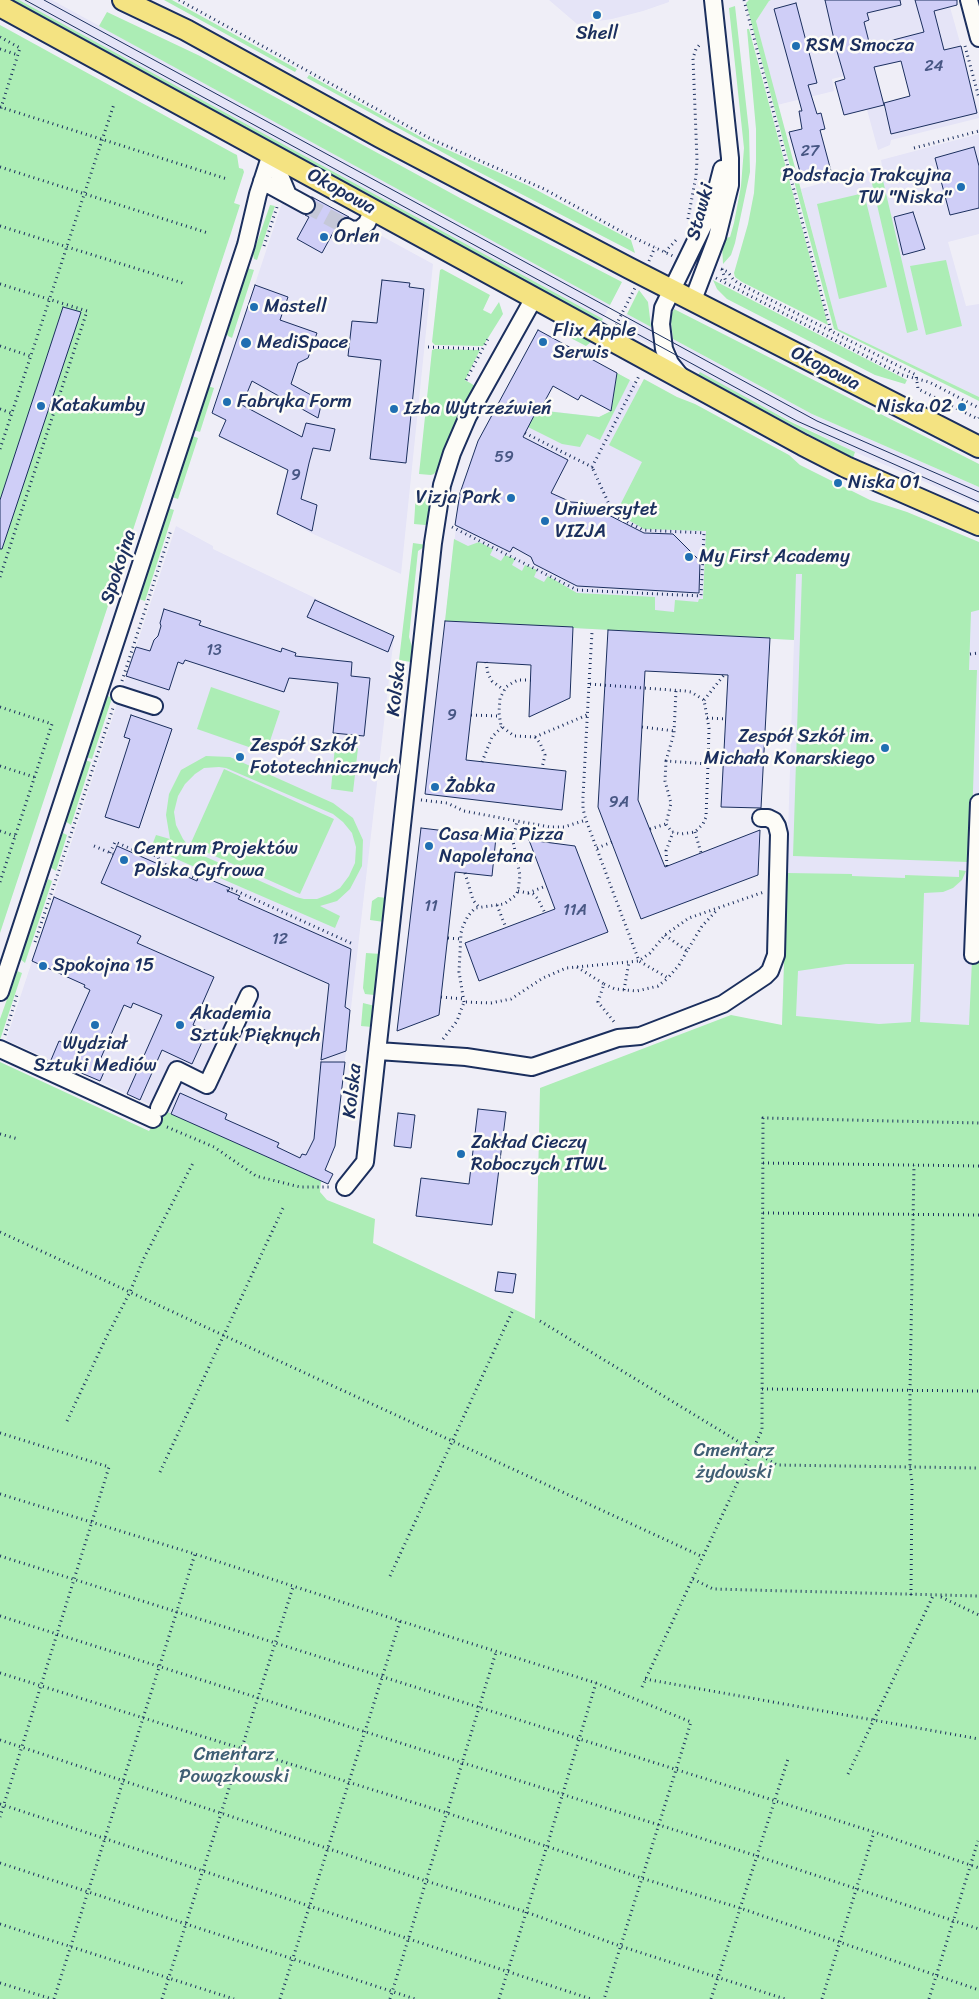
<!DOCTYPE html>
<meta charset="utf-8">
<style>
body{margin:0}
canvas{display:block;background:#efeef7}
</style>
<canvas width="979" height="1999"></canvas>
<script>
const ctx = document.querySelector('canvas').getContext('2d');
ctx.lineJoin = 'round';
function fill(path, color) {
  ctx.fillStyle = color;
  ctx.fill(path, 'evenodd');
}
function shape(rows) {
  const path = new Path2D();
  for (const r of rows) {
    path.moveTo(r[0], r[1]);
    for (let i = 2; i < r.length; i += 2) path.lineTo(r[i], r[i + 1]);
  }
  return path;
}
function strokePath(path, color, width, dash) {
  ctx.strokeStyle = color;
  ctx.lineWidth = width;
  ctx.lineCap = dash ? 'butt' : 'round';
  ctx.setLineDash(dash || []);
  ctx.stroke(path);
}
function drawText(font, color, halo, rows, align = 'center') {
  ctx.font = font + ' Sriracha,sans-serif';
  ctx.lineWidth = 5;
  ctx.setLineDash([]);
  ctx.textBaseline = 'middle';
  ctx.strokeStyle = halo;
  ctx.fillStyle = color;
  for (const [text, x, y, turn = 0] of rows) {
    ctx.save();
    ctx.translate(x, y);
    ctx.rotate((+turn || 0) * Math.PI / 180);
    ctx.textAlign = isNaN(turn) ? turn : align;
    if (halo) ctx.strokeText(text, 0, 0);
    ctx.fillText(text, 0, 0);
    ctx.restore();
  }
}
fill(shape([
 [19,0,52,0,610,305,603,319],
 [549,0,669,0,669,2,643,11,612,19,577,24],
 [772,0,948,0,961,46,875,68,885,112,888,119,975,98,979,118,891,140,890,145,878,150,857,73,832,79,834,91,777,105,756,21,769,1],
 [979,134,979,234,948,242,966,306,979,304,979,397,838,329,801,189,882,166,881,160],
 [288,185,433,264,401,574,311,533,296,524,309,463,212,413],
 [627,314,653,328,655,347,619,328],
 [671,338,812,414,979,487,979,505,855,452,765,408,682,363],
 [617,373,640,386,979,556,979,1045,782,1025,794,640,445,621,460,493,478,441,498,405,599,417,611,411],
 [176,526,213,546,213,549,394,636,335,1146,321,1181,6,1040]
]), '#e5e4f7');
fill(shape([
 [13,0,19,0,603,319,601,322],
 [164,0,172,0,297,69,295,72],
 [749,0,771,0,769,1,756,21,838,329,979,397,979,401,834,329,746,3],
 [735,6,749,131,750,172,735,243,731,255,723,264,722,244,726,238,730,237,734,223,741,186,744,148,729,8],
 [107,12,200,56,460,198,622,282,610,305,99,26],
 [0,25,233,153,237,155,239,168,243,169,244,172,234,203,240,205,230,236,0,933],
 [747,29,749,29,828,325,742,282,735,277,734,273,748,224,754,193,756,161,756,129],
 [309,75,428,141,529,186,631,240,635,253,473,169,307,78],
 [881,172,918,330,907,333,870,175],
 [864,193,887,287,839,299,817,204],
 [270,205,275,206,257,260,254,259,253,254],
 [946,260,962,326,926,335,910,266],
 [247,268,254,270,232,338,228,336,226,333],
 [442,269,490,295,483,310,491,314,499,302,503,314,483,346,435,345,432,342,440,270],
 [713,280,907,380,905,384,875,375,727,299,717,289],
 [639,290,648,302,651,327,627,314],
 [674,309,979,464,979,487,812,414,673,339,671,321,672,313],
 [566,329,591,342,586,346,563,334],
 [435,349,480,350,465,380,477,387,446,448,438,470,434,474,431,475,419,474,432,350],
 [700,372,791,422,855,452,853,458,698,375],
 [617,373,630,380,600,440,587,434,580,447,562,444,528,427,537,410,599,417,611,411],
 [644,379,677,397,695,404,789,455,800,465,870,500,907,512,979,542,979,610,971,612,969,670,977,670,971,851,968,862,793,856,802,574,796,574,794,640,445,621,454,539,468,546,479,542,493,549,490,555,501,561,505,555,515,559,512,565,522,571,525,565,537,570,534,577,544,582,548,576,577,593,655,597,655,610,674,612,675,600,698,602,699,599,703,599,706,531,644,529,616,513,642,462,609,445],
 [208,386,214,388,200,432,194,430],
 [192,436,198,438,178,499,172,497],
 [416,492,429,494,432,498,429,524,425,525,414,524],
 [168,508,174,510,145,601,139,599],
 [413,543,427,545,418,551,409,637,414,653,414,659,411,662,399,660],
 [211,687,280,711,266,753,197,729],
 [108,696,112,698,92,759,86,757,106,699],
 [335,746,358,748,353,792,331,789],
 [206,756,230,757,333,803,353,818,363,840,362,866,350,889,337,901,320,906,340,916,335,928,151,848,156,835,170,839,166,815,169,794,181,770],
 [219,767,226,768,333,814,343,822,352,833,356,847,355,863,349,876,340,888,330,894,317,899,304,899,296,897,197,853,190,848,183,839,176,825,174,812,178,796,185,784,195,774,204,768],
 [85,760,91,762,71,825,65,821],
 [224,769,334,819,300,894,190,845],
 [63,833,67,835,56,871,50,867],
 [959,870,966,871,962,880,953,888,943,892,924,893,920,1022,969,1025,972,960,979,956,979,1999,0,1999,0,1062,149,1131,163,1110,321,1181,320,1192,327,1200,375,1219,373,1243,535,1319,540,1088,731,1015,782,1025,787,873,852,874,852,876,905,878,905,875,959,877],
 [846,964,914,964,911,1022,879,1024,796,1016,798,971],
 [48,879,52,881,25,963,20,959],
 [378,897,387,898,384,922,370,920,372,901],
 [366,953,381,954,376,993,374,995,365,994,363,988],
 [17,971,22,973,0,1040,0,1019],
 [363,1003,375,1006,372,1027,361,1026]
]), '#acedb5');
const building = shape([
 [825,0,900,0,901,5,867,13,869,20,864,22,870,46,924,32,915,0,957,0,957,5,934,11,944,50,961,46,977,113,891,134,884,103,910,96,901,61,874,67,884,105,844,115,835,82,845,79,836,48,825,0],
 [796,3,817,83,808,85,817,114,821,113,825,129,820,130,831,171,802,179,789,132,802,129,799,111,802,111,774,9,796,3],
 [974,147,979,166,979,208,950,215,935,158,974,147],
 [312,197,349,217,343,218,339,221,337,227,340,234,334,231,322,253,297,239,309,217,305,215,311,214,315,209,316,204,312,197],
 [913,212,925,249,903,255,894,217,913,212],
 [382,280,410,283,409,287,424,289,406,463,370,459,381,360,348,356,352,321,377,323,382,280],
 [255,285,288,297,280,320,317,333,308,358,298,363,291,384,322,401,318,418,252,381,242,405,302,437,306,423,335,429,330,451,313,448,309,463,301,499,317,505,312,531,277,514,288,470,219,436,226,420,212,413,255,285],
 [63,307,81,312,2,549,0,549,0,500,63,307],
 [538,330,617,373,611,411,581,395,578,400,553,386,540,410,537,410,523,437,568,460,551,493,571,502,585,503,644,533,673,534,700,561,699,593,577,586,534,564,531,557,513,547,510,552,455,525,460,493,478,441,538,330],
 [315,600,394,636,388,652,307,617,315,600],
 [164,609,201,621,199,625,281,652,282,648,296,653,295,656,352,662,351,676,370,678,364,736,333,733,338,683,289,678,284,692,185,660,183,664,178,662,169,690,126,676,136,647,150,651,154,640,158,636,161,626,160,623,164,609],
 [445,621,573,627,570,698,529,717,531,665,477,662,466,760,566,771,562,810,425,794,445,621],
 [608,630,770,638,761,808,721,807,728,675,645,671,638,800,665,867,760,830,758,875,641,919,598,807,608,630],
 [131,715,172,729,139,828,105,817,130,739,124,737,131,715],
 [421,828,496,837,492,876,455,872,439,1015,397,1031,421,828],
 [529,840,575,846,608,932,479,981,465,943,555,909,529,840],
 [117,846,197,881,199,875,230,888,228,891,240,896,238,899,351,949,345,1007,350,1010,346,1051,321,1060,329,984,101,883,117,846],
 [54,897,141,936,137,943,214,977,193,1025,207,1031,192,1064,162,1050,140,1100,127,1094,162,1015,133,1003,131,1008,124,1005,100,1060,108,1063,100,1081,51,1060,59,1041,66,1044,90,990,84,987,85,985,32,961,54,897],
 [321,1062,345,1062,335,1146,325,1170,333,1174,328,1184,171,1114,180,1093,227,1114,225,1119,279,1143,277,1147,300,1158,302,1154,306,1155,314,1139,321,1062],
 [478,1109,506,1112,492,1225,416,1216,421,1178,469,1184,478,1109],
 [398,1113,415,1115,411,1148,394,1146,398,1113],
 [498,1272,516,1274,513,1293,495,1291,498,1272]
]);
fill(building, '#cfcef7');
strokePath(building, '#1b2f5e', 1);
strokePath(shape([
 [306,205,347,227]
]), '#c5c8d8', 16, [16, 8]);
const minor = shape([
 [969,0,979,38],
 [271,154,288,195],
 [262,181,306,205],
 [347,227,352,230,360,229,367,223,373,209],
 [693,300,717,237,730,185,730,158,713,0],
 [682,378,670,363,664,349,661,324,663,308,705,222,714,200,722,169],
 [120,695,154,706],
 [973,955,979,803],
 [0,992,246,245,258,194,271,154],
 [0,1049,153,1119],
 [378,1051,466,1057,532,1067,618,1038,640,1036,723,1004,765,976,770,971,776,955,779,834,777,826,774,821,768,818,761,818],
 [159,1108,177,1070,207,1085,249,995],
 [345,1187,365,1162,433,543,442,485,452,453,468,416,534,298]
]);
const major = shape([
 [123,0,186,30,380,137,629,268,979,447],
 [0,6,803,445,846,467,979,525]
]);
strokePath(minor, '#1b2f5e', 20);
strokePath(major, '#1b2f5e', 24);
strokePath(shape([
 [179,0,431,139,544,189,626,234,673,256],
 [744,0,831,331],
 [0,37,20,48,0,111],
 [965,46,979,98],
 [0,49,18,55],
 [0,107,227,179],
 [914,148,979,131],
 [0,167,208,233],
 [688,219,696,176,697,160,693,58,696,49,701,43],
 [0,226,186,284],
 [264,246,277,207],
 [665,252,678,238],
 [649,261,655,247],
 [721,269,728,272,733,279,738,283,916,375,918,389,978,419,979,418],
 [722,269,726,282],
 [716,278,902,375,929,382,979,408],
 [0,284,87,311,0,577],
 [616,325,635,288],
 [0,346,30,356],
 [428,347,483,349],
 [466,380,489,337],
 [0,409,11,413],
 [525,433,592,467,640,374],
 [0,449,114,104],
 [452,527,577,590,701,596,704,533,643,530,614,515,592,467],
 [970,654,979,653],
 [486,662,488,674,492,681,504,690],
 [531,680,518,680,512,683,506,687,500,698,499,713,501,726,514,736,535,737,587,715],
 [122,681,171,530],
 [589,684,592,632],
 [704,700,724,675],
 [0,707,52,724,0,882],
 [471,715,499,716],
 [707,718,726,719],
 [642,727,675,731],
 [535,737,540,743,545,755,542,768],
 [708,759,724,760],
 [666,761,674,733,676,690],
 [482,762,492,737,502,727],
 [0,766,34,777],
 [421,800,447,803,464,811,517,821],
 [650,829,666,824],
 [0,831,15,836],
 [695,832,701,853],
 [94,846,113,854],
 [597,848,612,842],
 [110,853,115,842,134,850,139,848,158,857,160,862,198,879],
 [667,866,666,851,673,832],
 [465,873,473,900,478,906],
 [227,891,232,889,353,944],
 [518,891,533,894,538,899,545,913],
 [528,893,546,886],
 [497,905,506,928],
 [665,935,687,951,702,926,718,909],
 [448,938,461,939],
 [35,942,113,708],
 [687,951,679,965,668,978,639,961,586,820,583,809,583,797,589,684,685,691,691,692,704,700,709,728,708,764,706,817,703,824,695,832,681,834,672,832,666,824,671,803,665,781,666,761,708,764],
 [577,967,604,984,598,1002,615,1023],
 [604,984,615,989,637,991,658,986,668,978],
 [624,990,629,962],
 [441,997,464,999],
 [464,1002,459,972,461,933,463,926,468,916,475,908,504,904,516,895,518,891,520,875,513,841,517,821,550,827,564,827,586,820],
 [5,1035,17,995],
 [443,1039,457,1021,464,1002,491,1003,511,999,543,978,566,968,639,961,650,953,665,935,689,918,764,892],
 [167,1127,214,1147,256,1176,300,1187,331,1187],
 [0,1134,18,1139],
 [763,1163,979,1166],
 [763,1213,979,1215],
 [0,1232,703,1557],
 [540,1321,777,1465,979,1468],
 [762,1389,979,1391],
 [67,1421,105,1340,130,1292,143,1260,194,1161],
 [0,1433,109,1467,0,1817],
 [160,1472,284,1206],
 [0,1494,195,1554,400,1621,596,1683,691,1722,604,1999],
 [0,1556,874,1832,979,1868],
 [390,1576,512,1312],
 [693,1579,713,1589,979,1596],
 [911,1595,912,1482,910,1467,910,1391,914,1165],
 [941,1597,979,1615],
 [0,1616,757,1856,979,1929],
 [0,1673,447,1813,641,1878,740,1908,979,1990],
 [645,1679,979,1739],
 [642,1687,762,1430,763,1118,979,1123],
 [0,1740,426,1881,526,1912,620,1946,785,1999],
 [848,1774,933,1596],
 [0,1804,591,1999],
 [0,1863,415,1999],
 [0,1924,234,1999],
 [0,1983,52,1999],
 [54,1999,195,1554],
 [162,1999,293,1587],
 [280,1999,400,1621],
 [390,1999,496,1652],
 [499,1999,547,1846,596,1683],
 [711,1999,788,1759],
 [822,1999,874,1832],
 [929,1999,978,1841]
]), '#1b2f5e', 3, [1, 4]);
strokePath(minor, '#fdfcf7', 16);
strokePath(major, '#f4e382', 20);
strokePath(shape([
 [25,0,797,421,979,502],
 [44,0,817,421,979,492]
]), '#1b2f5e', 1);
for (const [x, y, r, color] of [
 [597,15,5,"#1f6fb2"],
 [796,46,5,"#1f6fb2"],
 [961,187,5,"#1f6fb2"],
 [324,237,5,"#1f6fb2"],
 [254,307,5,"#1f6fb2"],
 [543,342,5,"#1f6fb2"],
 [246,343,6,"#1f6fb2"],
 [227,402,5,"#1f6fb2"],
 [41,406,5,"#1f6fb2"],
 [962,407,5,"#1f6fb2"],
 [394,409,5,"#1f6fb2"],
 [838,483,5,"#1f6fb2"],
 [511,498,5,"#1f6fb2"],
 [545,521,5,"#1f6fb2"],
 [689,557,5,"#1f6fb2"],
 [885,748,5,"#1f6fb2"],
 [240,757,5,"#1f6fb2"],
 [435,787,5,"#1f6fb2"],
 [429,846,5,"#1f6fb2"],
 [124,860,5,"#1f6fb2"],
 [43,966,5,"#1f6fb2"],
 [95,1025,5,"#1f6fb2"],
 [180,1025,5,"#1f6fb2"],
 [461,1154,5,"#1f6fb2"]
]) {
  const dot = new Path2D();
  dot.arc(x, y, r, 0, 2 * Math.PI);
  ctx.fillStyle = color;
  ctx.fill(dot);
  strokePath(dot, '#fdfcf7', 2);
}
drawText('16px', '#485784', null, [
 ["24",934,67],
 ["27",810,152],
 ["59",504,458],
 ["9",296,476],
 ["13",214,651],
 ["9",452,716],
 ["9A",619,803],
 ["11",431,907],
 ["11A",575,911],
 ["12",280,940]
]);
drawText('19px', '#1b2f5e', '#fdfcf7', [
 ["Shell",597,34,"center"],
 ["RSM Smocza",806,46],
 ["Podstacja Trakcyjna",951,176,"right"],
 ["TW \"Niska\"",951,198,"right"],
 ["Orlen",334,237],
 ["Mastell",264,307],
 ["Flix Apple",553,331],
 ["Serwis",553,353],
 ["MediSpace",257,343],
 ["Fabryka Form",237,402],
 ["Katakumby",51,406],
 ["Niska 02",952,407,"right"],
 ["Izba Wytrzeźwień",404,409],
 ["Niska 01",848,483],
 ["Vizja Park",501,498,"right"],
 ["Uniwersytet",555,510],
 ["VIZJA",555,532],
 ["My First Academy",699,557],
 ["Zespół Szkół im.",875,737,"right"],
 ["Michała Konarskiego",875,759,"right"],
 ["Zespół Szkół",250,746],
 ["Fototechnicznych",250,768],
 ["Żabka",445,787],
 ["Casa Mia Pizza",439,835],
 ["Napoletana",439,857],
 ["Centrum Projektów",134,849],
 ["Polska Cyfrowa",134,871],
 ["Spokojna 15",53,966],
 ["Akademia",190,1014],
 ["Sztuk Pięknych",190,1036],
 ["Wydział",95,1044,"center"],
 ["Sztuki Mediów",95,1066,"center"],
 ["Zakład Cieczy",471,1143],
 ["Roboczych ITWL",471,1165]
], 'left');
drawText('19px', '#1b2f5e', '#fdfcf7', [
 ["Okopowa",341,192,29],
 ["Stawki",701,212,-75],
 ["Okopowa",825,369,27],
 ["Spokojna",119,567,-72],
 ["Kolska",397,689,-84],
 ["Kolska",353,1091,-84]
]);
drawText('19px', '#3f5e74', '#fdfcf7', [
 ["Cmentarz",734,1451],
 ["żydowski",734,1473],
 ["Cmentarz",234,1755],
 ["Powązkowski",234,1777]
]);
</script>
